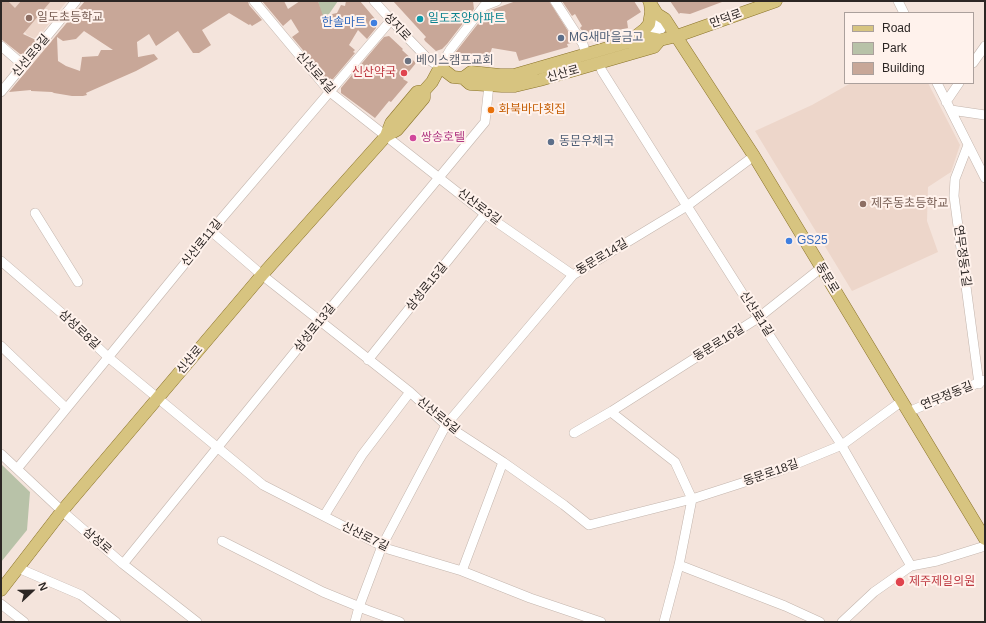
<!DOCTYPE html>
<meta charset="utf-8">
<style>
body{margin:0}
#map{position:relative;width:986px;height:623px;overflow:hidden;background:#f4e4dc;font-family:Arial,sans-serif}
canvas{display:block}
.frame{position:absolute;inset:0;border:2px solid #2c2624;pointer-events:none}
.legend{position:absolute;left:844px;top:12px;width:130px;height:72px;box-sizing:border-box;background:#fff2ec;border:1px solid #aba09c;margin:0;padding:5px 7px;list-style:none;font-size:12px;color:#2c2624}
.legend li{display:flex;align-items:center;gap:8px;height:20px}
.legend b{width:20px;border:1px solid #aba09c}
.north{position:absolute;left:12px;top:571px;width:40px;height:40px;-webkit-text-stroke:3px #fff2ec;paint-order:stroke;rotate:68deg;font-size:11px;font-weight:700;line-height:16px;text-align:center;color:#2c2624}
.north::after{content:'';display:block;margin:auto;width:14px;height:18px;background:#2c2624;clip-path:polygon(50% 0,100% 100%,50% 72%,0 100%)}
</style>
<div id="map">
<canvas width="986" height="623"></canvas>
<div class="frame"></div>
<ul class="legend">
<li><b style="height:5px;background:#d7c480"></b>Road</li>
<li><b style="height:11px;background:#b8c2a8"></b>Park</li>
<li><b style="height:11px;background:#c8a798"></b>Building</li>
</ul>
<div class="north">N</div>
</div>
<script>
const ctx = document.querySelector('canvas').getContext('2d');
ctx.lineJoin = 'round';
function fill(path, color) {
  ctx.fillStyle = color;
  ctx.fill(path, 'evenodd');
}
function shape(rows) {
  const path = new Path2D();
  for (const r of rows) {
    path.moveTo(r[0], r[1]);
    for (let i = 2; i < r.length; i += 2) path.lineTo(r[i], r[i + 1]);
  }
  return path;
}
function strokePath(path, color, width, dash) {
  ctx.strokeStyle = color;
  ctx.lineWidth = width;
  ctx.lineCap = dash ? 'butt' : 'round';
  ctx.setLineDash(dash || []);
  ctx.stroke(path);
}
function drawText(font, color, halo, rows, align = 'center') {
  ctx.font = font + ' Arial,"Noto Sans KR",sans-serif';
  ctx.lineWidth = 4;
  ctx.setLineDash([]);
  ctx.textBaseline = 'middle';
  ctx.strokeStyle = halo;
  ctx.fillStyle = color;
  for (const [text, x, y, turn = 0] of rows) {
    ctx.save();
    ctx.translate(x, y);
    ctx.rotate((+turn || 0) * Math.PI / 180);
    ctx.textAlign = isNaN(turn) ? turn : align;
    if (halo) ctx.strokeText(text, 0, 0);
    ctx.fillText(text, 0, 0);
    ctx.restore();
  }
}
fill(shape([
 [1,1,67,1,37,39,27,35],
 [851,83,928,83,960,145,951,172,928,187,927,221,938,252,852,291,755,131,812,105]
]), '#edd6ca');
fill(shape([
 [318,1,338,1,329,14,322,17],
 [1,464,30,492,27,530,1,562]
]), '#b8c2a8');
fill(shape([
 [1,1,8,1,15,8,21,1,51,1,23,34,36,40,24,54,20,54,1,39],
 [85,1,248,1,249,5,262,20,252,26,250,24,249,25,229,13,202,30,211,45,199,53,193,53,178,31,156,46,149,34,137,42,138,57,154,54,158,59,136,71,86,93,87,95,83,96,72,96,54,93,52,92,31,91,31,90,9,92],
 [84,31,113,50,101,50,98,56,82,57,80,71,66,66,58,61,57,37,63,41,76,39],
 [262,1,284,1,288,9,300,1,318,1,323,16,337,13,341,5,345,6,346,1,360,1,376,20,376,28,367,39,358,30,349,45,355,50,353,52,355,53,333,79,328,80,292,37,299,32,291,19,283,26],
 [393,1,473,1,474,9,447,44,442,49,436,51,425,41,424,39,426,37],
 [516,1,549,1,575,42,567,44,568,47,519,61,516,52,492,48,488,60,469,54,468,59,457,60,455,58,454,55,455,53,488,11],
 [562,1,634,1,641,12,627,21,628,28,613,31,589,40,580,28,582,26,575,14,572,16],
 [670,1,721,1,722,2,690,14,680,13,679,14],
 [389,36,403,49,402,50,416,63,403,79,408,82,391,102,389,101,375,118,341,93,341,88,384,37]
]), '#c8a798');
const minor = shape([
 [254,1,330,92,485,214,573,275],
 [374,1,402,32,428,59,440,67,450,50,484,6,497,1],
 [555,1,583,44,586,55],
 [898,1,904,13],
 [654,19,656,20,661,29,647,33,654,19],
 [1,46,23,65],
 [599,63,602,71,687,206,758,318,839,441,911,566],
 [973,63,985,46],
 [937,83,985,178],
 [1,92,76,1],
 [946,102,959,83],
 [951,110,985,115],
 [968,145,955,179,954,196,979,384],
 [35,213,78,282],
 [211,231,262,275,410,392,446,425,503,462,564,505,589,525,692,499,675,462,611,412],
 [1,261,65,316,108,357,263,485,388,549,462,571,530,598,601,622],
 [1,346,66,408],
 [368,360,485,214],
 [908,412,985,380],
 [574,433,612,411,758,318,821,268],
 [1,454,62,511,123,564,197,622],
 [17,469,222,218,391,20],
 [324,516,362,455,410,392],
 [222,541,323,592,367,610,400,622],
 [123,564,320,321,485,122,489,85],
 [679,565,785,606,820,622],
 [18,568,81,595,116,622],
 [462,571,503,462],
 [1,604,24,622],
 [355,622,359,607,382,546,446,425,573,275,687,206,754,156],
 [664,622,679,565,692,499,779,471,842,445,902,401],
 [842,622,874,592,911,566,937,561,985,546]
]);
const major = shape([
 [649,1,657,14,665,19,754,156,985,539],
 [631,40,645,29,649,24,651,12,650,3],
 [463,78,471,72,500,75,514,75,628,42,650,38,660,40,677,36,776,1],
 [386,136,391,123,417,92,424,91,432,82,440,67,453,77,463,78,470,84,502,86,515,86,540,80,654,47,660,40],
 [1,590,62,511,262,275,386,136,397,130,424,98,424,91]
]);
strokePath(minor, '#c3b5ad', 10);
strokePath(major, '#8a7329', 13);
strokePath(minor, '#fff', 9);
strokePath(major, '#d7c480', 12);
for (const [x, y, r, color] of [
 [29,18,4,"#8d6e63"],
 [420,19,4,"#0f9aa8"],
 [374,23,4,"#3f7fe0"],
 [561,38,4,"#5c6f8a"],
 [408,61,4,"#6b7280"],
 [404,73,4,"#e0444e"],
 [491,110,4,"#e8710a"],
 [413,138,4,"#d1479c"],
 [551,142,4,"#5c6f8a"],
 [863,204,4,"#8d6e63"],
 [789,241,4,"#3f7fe0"],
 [900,582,5,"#e0444e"]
]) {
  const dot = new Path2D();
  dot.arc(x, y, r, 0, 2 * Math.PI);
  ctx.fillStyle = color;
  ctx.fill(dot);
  strokePath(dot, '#fff2ec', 1.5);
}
drawText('12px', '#785e54', '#fff2ec', [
 ["일도초등학교",37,18],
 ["제주동초등학교",871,204]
], 'left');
drawText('12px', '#0d838f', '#fff2ec', [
 ["일도조양아파트",428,19]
], 'left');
drawText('12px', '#2c2624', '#fff2ec', [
 ["만덕로",726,19,-20],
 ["성지로",397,27,47],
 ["신선로9길",31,56,-50],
 ["신선로4길",315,73,48],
 ["신산로",563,74,-16],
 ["신산로3길",479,207,37],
 ["신산로11길",202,243,-51],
 ["연무정동1길",962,256,82],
 ["동문로14길",602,257,-31],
 ["동문로",827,278,59],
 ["삼성로15길",427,287,-51],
 ["신산로1길",756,314,57],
 ["삼성로13길",315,328,-51],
 ["삼성로8길",79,330,43],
 ["동문로16길",719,343,-32],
 ["신산로",190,360,-50],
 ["연무정동길",947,396,-22],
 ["신산로5길",438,416,39],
 ["동문로18길",771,473,-19],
 ["신산로7길",365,537,26],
 ["삼성로",97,541,41]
]);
drawText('12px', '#366cbe', '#fff2ec', [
 ["한솔마트",366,23],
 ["GS25",797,241,"left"]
], 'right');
drawText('12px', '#4e5e75', '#fff2ec', [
 ["MG새마을금고",569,38],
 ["동문우체국",559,142]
], 'left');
drawText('12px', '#5b616d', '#fff2ec', [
 ["베이스캠프교회",416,61]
], 'left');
drawText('12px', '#be3a42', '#fff2ec', [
 ["신산약국",396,73],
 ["제주제일의원",909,582,"left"]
], 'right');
drawText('12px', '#c56008', '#fff2ec', [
 ["화북바다횟집",499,110]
], 'left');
drawText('12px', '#b23c85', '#fff2ec', [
 ["쌍송호텔",421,138]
], 'left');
</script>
